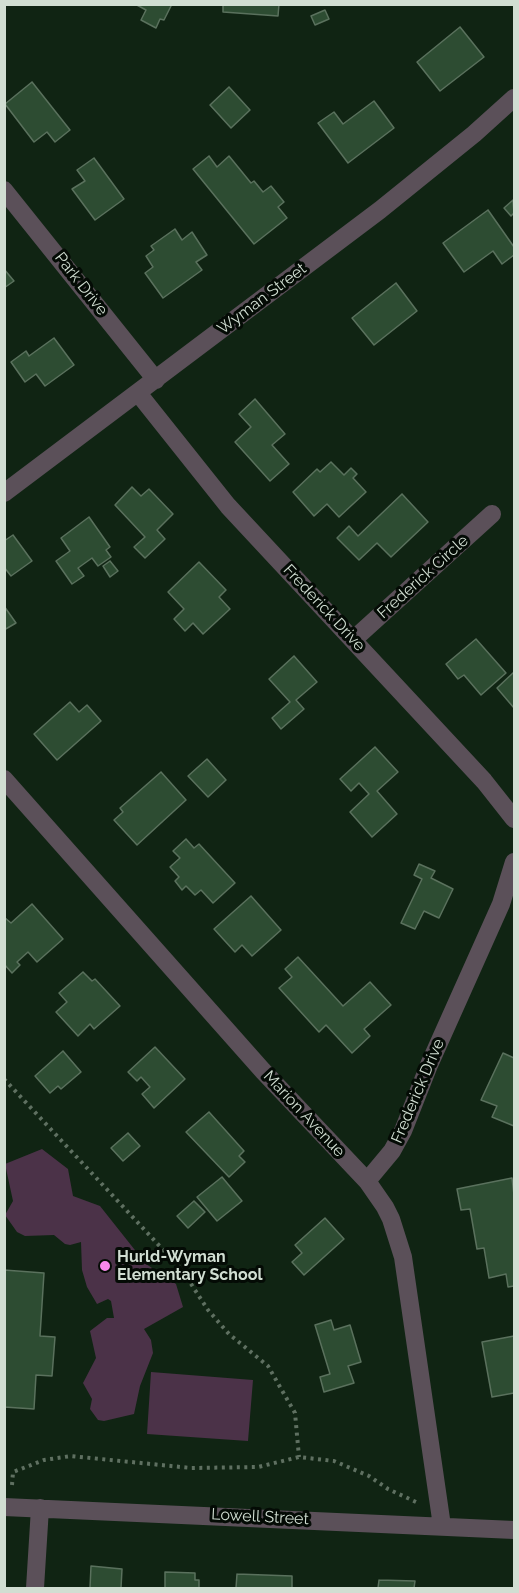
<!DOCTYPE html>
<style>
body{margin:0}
#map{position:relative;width:519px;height:1593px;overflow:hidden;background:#102413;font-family:Raleway,sans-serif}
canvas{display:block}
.frame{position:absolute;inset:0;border:6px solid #d1ded2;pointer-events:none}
</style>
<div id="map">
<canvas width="519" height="1593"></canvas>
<div class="frame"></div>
</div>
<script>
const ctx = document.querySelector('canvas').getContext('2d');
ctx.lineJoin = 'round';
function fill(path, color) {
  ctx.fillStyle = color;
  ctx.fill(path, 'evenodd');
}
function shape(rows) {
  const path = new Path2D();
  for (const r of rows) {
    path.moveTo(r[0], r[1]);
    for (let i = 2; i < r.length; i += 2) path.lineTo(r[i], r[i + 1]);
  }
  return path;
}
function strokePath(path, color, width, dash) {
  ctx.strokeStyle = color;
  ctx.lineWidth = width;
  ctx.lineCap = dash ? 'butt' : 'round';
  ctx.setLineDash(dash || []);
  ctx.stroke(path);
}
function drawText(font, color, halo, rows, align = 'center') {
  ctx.font = font + ' Raleway,sans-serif';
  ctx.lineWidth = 6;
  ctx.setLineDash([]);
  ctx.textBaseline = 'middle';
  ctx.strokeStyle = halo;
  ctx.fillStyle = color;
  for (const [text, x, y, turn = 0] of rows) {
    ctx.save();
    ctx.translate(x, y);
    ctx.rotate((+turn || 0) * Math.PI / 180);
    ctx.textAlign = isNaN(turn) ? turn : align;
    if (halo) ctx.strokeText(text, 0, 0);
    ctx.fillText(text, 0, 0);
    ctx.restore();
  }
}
fill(shape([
 [42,1149,68,1169,73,1196,100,1206,146,1264,176,1284,183,1307,144,1329,151,1340,153,1353,140,1386,134,1414,104,1421,98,1420,90,1409,92,1399,83,1383,96,1358,90,1331,107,1318,114,1318,111,1301,108,1299,97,1304,87,1287,82,1270,81,1242,70,1245,65,1244,54,1235,25,1236,17,1232,5,1215,13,1201,5,1164],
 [151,1372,253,1380,248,1441,147,1434]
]), '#4b3248');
const building = shape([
 [135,4,172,4,164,20,160,19,156,28,141,20,146,10,135,4],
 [223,4,279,4,278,16,223,12,223,4],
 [325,10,329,19,315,25,311,16,325,10],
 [460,27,484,57,440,91,417,62,460,27],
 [32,82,70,130,55,142,47,132,34,142,5,104,32,82],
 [229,87,250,110,231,128,210,105,229,87],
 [374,101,394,128,348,163,318,123,334,112,343,124,374,101],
 [209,156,217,167,229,156,251,183,254,181,263,192,271,186,284,202,278,207,287,218,254,244,193,169,209,156],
 [94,158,124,199,95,220,72,189,85,181,77,170,94,158],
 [513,200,514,213,511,216,504,208,513,200],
 [488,210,514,247,514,255,502,264,493,251,464,272,443,243,488,210],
 [175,229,182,240,192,232,207,255,196,262,202,270,163,298,145,273,153,267,146,256,154,250,151,246,175,229],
 [4,269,14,281,4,288,4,269],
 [396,283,417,311,374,345,352,318,396,283],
 [54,338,74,365,45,386,36,374,25,382,11,362,26,351,29,356,54,338],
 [255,399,285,434,272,445,289,464,270,481,235,442,251,427,239,414,255,399],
 [331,462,344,475,351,468,357,474,353,478,366,492,339,517,327,504,314,516,293,492,317,469,320,472,331,462],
 [132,487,141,496,149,489,173,514,157,530,165,539,145,558,134,547,145,537,115,505,132,487],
 [402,494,428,522,391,557,377,543,359,560,337,538,349,526,358,536,402,494],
 [89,517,110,547,106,550,111,557,98,566,92,558,78,568,84,576,72,584,56,561,70,551,61,538,89,517],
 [13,535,32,561,11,576,4,567,4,541,13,535],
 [110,561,118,571,110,577,103,566,110,561],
 [199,562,226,590,219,597,230,609,203,634,193,623,185,631,174,619,184,609,168,592,199,562],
 [4,606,16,623,4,630,4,606],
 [476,639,506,673,481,695,464,675,458,679,446,664,476,639],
 [294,656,317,682,296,700,304,709,281,729,272,718,290,702,269,679,294,656],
 [514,672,514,708,497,688,514,672],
 [70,702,79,712,87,705,101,721,57,760,34,734,70,702],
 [375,747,398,772,377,791,397,814,372,837,350,812,369,794,359,783,351,791,340,779,375,747],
 [207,759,226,780,208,797,188,776,207,759],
 [161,772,186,800,137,845,114,820,123,812,120,808,161,772],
 [186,839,194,848,199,844,235,883,213,903,201,890,195,895,186,886,182,890,175,881,179,877,170,867,180,858,173,851,186,839],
 [419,864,435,871,431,878,453,889,439,918,424,911,415,929,401,923,422,879,414,875,419,864],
 [251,896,281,930,252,956,242,945,235,952,214,929,251,896],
 [32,904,63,939,37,962,28,952,17,962,20,965,12,973,4,964,4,917,11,923,32,904],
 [298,957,343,1006,370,982,391,1005,364,1029,370,1036,352,1053,326,1025,319,1032,279,988,292,977,285,969,298,957],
 [83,972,92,981,95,979,120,1006,94,1029,90,1024,78,1036,56,1012,67,1002,59,993,83,972],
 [155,1047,185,1079,154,1108,142,1094,150,1087,141,1077,137,1081,128,1072,155,1047],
 [63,1051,81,1072,61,1089,58,1086,50,1093,35,1076,63,1051],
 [503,1053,514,1058,514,1126,492,1117,497,1106,481,1100,503,1053],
 [209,1112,244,1151,239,1156,245,1162,229,1177,186,1132,209,1112],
 [128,1133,140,1146,123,1161,111,1148,128,1133],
 [222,1177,242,1201,217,1221,197,1197,222,1177],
 [512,1178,514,1195,514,1286,508,1287,506,1274,489,1278,484,1248,477,1249,470,1209,461,1210,457,1189,512,1178],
 [194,1201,205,1212,188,1228,177,1216,194,1201],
 [325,1218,344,1239,304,1275,292,1262,302,1253,295,1245,325,1218],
 [4,1270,44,1273,40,1336,55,1337,52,1376,36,1375,34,1409,4,1407,4,1270],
 [331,1320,334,1330,350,1325,361,1362,348,1366,354,1383,324,1392,320,1377,330,1374,315,1325,331,1320],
 [514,1336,514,1393,492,1397,482,1342,514,1336],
 [91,1566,122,1569,121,1588,90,1588,91,1566],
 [165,1572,195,1573,195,1580,199,1580,199,1588,165,1588,165,1572],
 [237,1574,292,1576,292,1588,236,1588,237,1574],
 [379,1580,415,1581,414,1588,378,1588,379,1580]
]);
fill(building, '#2d4c32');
strokePath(building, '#5a715d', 1.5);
strokePath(shape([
 [4,1079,182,1270,208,1310,229,1334,268,1366,295,1413,299,1457],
 [12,1485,13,1472,44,1460,71,1456,191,1468,258,1467,299,1457,334,1461,369,1476,388,1489,416,1502]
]), '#5f7061', 4, [3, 4.5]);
strokePath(shape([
 [4,190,156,380],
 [138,393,228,506,484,781,514,819],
 [4,493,380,210,474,134,514,98],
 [353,640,492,514],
 [4,779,263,1071,367,1181,385,1207,391,1219,403,1257,442,1526],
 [367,1181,392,1151,403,1131,429,1065,501,904,514,862],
 [4,1507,514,1530],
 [35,1588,40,1508]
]), '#5b5059', 18);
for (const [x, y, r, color] of [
 [105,1266,6,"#f788eb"]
]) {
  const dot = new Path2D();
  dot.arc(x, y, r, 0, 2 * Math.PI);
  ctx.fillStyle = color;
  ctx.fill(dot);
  strokePath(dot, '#040b05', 2);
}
drawText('16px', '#d1ded2', '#040b05', [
 ["Park Drive",81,284,52],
 ["Wyman Street",262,299,-37],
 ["Frederick Circle",423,577,-42],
 ["Frederick Drive",324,608,47],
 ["Frederick Drive",418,1091,-67],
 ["Marion Avenue",304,1114,47],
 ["Lowell Street",260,1517,3]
]);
drawText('bold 16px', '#d1ded2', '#040b05', [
 ["Hurld-Wyman",117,1257],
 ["Elementary School",117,1275]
], 'left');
</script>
